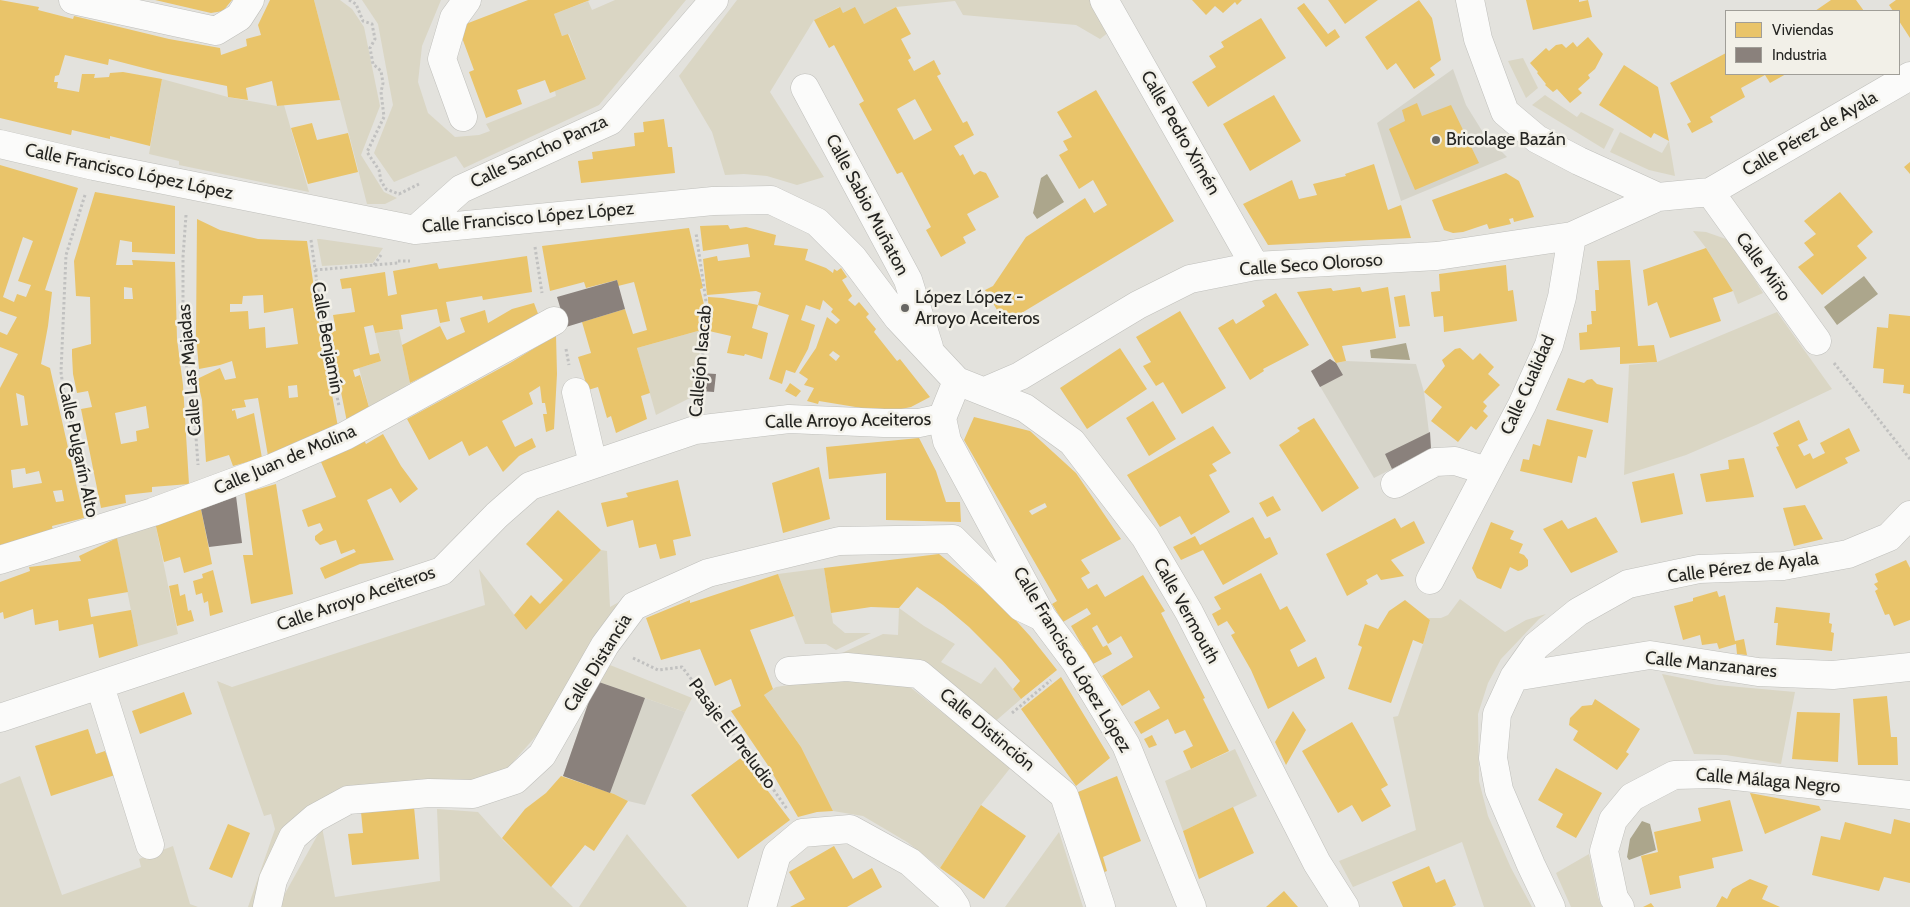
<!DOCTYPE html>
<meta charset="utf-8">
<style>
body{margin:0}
#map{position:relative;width:1910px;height:907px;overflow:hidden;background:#e3e2dd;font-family:Cabin,sans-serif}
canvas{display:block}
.legend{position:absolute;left:1725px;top:10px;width:175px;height:65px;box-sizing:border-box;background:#f2f0e8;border:1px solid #a09e98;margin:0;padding:6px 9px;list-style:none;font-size:15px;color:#242421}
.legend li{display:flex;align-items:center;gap:10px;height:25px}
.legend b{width:25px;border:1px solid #a09e98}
</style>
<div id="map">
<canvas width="1910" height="907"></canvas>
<ul class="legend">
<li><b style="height:14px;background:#e9c46a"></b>Viviendas</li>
<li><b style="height:14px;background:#8a817c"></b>Industria</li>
</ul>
</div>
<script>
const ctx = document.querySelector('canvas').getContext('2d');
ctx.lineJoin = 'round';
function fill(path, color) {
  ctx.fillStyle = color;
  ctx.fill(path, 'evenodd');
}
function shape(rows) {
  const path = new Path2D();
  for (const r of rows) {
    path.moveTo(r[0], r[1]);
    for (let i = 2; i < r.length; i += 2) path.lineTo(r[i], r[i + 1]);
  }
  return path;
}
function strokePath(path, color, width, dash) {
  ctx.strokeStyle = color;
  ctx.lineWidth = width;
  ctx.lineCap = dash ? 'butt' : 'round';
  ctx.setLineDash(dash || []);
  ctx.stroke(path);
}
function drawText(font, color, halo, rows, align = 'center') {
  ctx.font = font + ' Cabin,sans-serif';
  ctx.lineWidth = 5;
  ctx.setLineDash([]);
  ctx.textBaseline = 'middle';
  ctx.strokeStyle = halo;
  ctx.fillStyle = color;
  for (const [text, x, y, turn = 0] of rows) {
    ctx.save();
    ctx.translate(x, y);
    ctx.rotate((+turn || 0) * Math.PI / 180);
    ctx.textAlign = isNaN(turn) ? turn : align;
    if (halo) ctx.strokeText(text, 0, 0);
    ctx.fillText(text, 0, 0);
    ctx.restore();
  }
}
fill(shape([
 [1453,69,1466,105,1484,134,1507,157,1401,201,1377,123],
 [1330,359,1336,363,1346,361,1416,364,1424,392,1431,449,1374,478,1311,371],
 [596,681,685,712,645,805,628,801,614,794,563,776]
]), '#d6d4c9');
fill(shape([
 [314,0,340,0,352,9,364,27,380,106,361,155,384,192,397,198,385,204,367,204],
 [362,0,441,0,422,46,418,82,428,113,455,137,479,135,490,131,486,124,556,96,555,91,586,79,569,34,562,36,554,14,588,1,592,10,615,0,686,0,599,105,464,168,456,156,394,182,374,153,393,105,378,24],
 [737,0,1090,0,1109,32,1100,39,1076,25,963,15,955,1,896,7,864,24,843,13,839,7,814,20,770,92,824,177,797,185,767,176,744,174,725,175,712,132,679,76],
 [1523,58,1538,88,1526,98,1508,61],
 [162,79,228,97,277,106,284,105,309,192,179,165,179,161,149,154],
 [1545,95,1577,117,1581,112,1614,129,1604,149,1532,105],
 [1620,132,1662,153,1669,141,1675,176,1649,170,1610,152],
 [1693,231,1706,232,1726,239,1742,259,1763,293,1738,304,1733,291,1706,248],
 [317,239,320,239,383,248,373,263,322,266],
 [1777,312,1832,389,1756,425,1686,455,1624,475,1629,365,1657,362],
 [705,329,690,398,656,415,637,348],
 [399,330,410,383,370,411,359,368,381,361,375,333],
 [155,522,178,634,138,646,116,534],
 [601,550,607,551,610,607,619,602,617,614,567,701,506,770,472,782,338,791,258,907,248,907,275,829,271,814,264,816,217,681,232,687,485,605,479,569,526,630],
 [824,568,833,623,845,633,871,633,836,650,826,644,805,644,778,574],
 [1460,599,1505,632,1526,620,1546,614,1539,619,1501,659,1488,683,1478,714,1479,781,1488,816,1511,868,1532,907,1484,907,1462,842,1353,887,1339,861,1416,830,1393,717,1398,716,1423,644,1430,620,1427,618,1441,618,1448,615],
 [899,608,924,626,955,644,941,662,981,684,995,667,1021,699,991,725,924,665,853,661,842,653,883,634,898,635],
 [605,663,692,698,685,712,596,681],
 [1662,674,1717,685,1795,692,1781,764,1726,755,1694,754],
 [853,675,905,683,1011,767,981,805,940,868,907,842,863,816,833,811,801,747,764,695,776,687],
 [1235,749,1257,796,1183,831,1165,781],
 [20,776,62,895,141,867,139,859,173,846,190,904,198,907,0,907,0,784],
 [437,809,478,812,504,841,573,907,281,907,283,897,322,827,335,897,440,881],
 [1059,832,1083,907,1005,907],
 [627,834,687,907,579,907],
 [1589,854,1598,897,1602,907,1571,907,1556,873]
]), '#dad6c4');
fill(shape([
 [1047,174,1064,202,1037,219,1033,213,1041,178],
 [1864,276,1878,294,1837,325,1824,307],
 [1406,343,1410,360,1371,358,1370,350],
 [1642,821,1650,824,1656,850,1629,860,1627,857,1630,839]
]), '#aca68c');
fill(shape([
 [0,0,39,7,38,10,73,19,74,16,169,39,220,48,221,55,247,46,246,39,261,35,258,25,270,0,314,0,340,100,277,106,272,81,246,88,248,100,228,97,227,86,163,73,109,59,108,65,65,55,59,75,55,76,54,82,58,82,57,88,79,92,82,74,95,74,94,78,109,77,110,73,123,72,162,79,150,146,110,136,110,139,72,130,71,135,0,118],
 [155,0,232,0,223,11,211,13],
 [528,0,590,0,554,14,562,36,568,34,586,79,550,93,545,80,517,90,522,104,486,118,469,72,474,70,458,27],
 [1192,0,1242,0,1237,5,1235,2,1223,13,1215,6,1206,15],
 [1328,0,1378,0,1345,24],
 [1419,0,1432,18,1441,60,1430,68,1435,75,1414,89,1396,63,1387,70,1365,37],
 [1526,0,1579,0,1579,2,1588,0,1592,17,1533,30],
 [1831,0,1856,0,1864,11,1815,11],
 [1896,0,1910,0,1910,38,1899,21,1899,11,1893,11,1889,5],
 [1304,3,1328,34,1335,29,1340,37,1326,47,1297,8],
 [840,7,843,13,855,7,864,24,896,7,911,34,901,39,911,58,908,60,914,71,934,60,941,74,937,76,963,123,967,121,974,135,954,146,960,156,963,154,974,175,980,171,986,173,999,197,967,214,976,230,963,237,966,243,941,257,926,230,931,227,902,172,897,174,859,104,864,101,834,45,829,48,814,20],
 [915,99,932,130,914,140,897,109],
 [1261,18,1286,58,1208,107,1192,82,1216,67,1209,56,1224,47,1221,42],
 [1588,37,1603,54,1595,69,1588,75,1590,78,1578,89,1582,93,1570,103,1557,89,1553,92,1545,85,1546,84,1537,73,1538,72,1530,63,1546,48,1549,51,1556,45,1562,44,1566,48,1573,42,1577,47],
 [1726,53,1726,74,1786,74,1770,83,1765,75,1741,88,1745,97,1710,117,1713,122,1692,133,1687,124,1691,122,1670,83],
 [1624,65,1658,87,1669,141,1654,133,1651,138,1599,105],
 [1096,90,1174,221,1005,323,985,290,993,286,1026,237,1085,198,1094,213,1107,205,1093,180,1079,189,1059,155,1068,150,1063,141,1072,137,1057,112],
 [1274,95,1301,141,1250,171,1223,124],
 [1417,103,1422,116,1451,105,1479,163,1415,190,1389,129,1405,121,1402,110],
 [664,119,668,147,672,147,675,173,581,183,578,161,593,159,592,152,635,146,634,133,644,132,643,122],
 [312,123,317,140,348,133,358,172,308,184,291,128],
 [1910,162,1910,174,1904,167],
 [1374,164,1388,210,1401,205,1411,238,1268,245,1243,204,1292,180,1299,199,1317,195,1313,184,1346,176,1345,174],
 [0,165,78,188,45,290,52,292,48,326,41,364,50,368,84,518,52,526,53,531,28,539,0,545,0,388,18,354,0,347,0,332,7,335,17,317,0,311],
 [23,237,33,241,18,281,31,285,26,297,17,294,14,302,3,297],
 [16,393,24,396,28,425,21,426],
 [25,468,26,474,39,471,42,483,13,488,11,470],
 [62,490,64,501,56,502,53,491],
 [1506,173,1519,181,1534,217,1514,222,1513,218,1509,219,1511,224,1489,229,1487,224,1463,232,1453,233,1444,230,1432,200],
 [95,192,175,206,175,254,132,252,132,242,120,240,116,265,133,265,132,260,175,262,177,339,183,385,189,484,152,487,152,492,125,495,126,503,101,508,81,409,92,407,88,391,77,393,73,374,72,355,72,349,91,344,90,297,76,296,74,261],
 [124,287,132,288,133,299,124,299],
 [146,406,149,428,136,431,137,441,121,444,115,413],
 [1840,192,1873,232,1857,246,1867,258,1822,295,1798,267,1814,255,1804,243,1816,234,1804,221],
 [197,219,220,230,258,239,307,241,322,341,338,427,268,456,258,398,244,400,246,407,232,409,232,411,235,410,237,419,254,413,262,458,233,466,229,455,206,462,202,400,197,379,220,368,225,380,236,378,232,361,220,365,199,369,196,335],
 [263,295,264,313,293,308,298,344,266,348,265,327,249,329,248,311,230,312,230,304,242,304,243,296],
 [297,385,298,397,289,398,288,386],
 [728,225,730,229,746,227,776,235,774,245,808,249,805,260,826,268,833,273,834,269,837,271,841,268,847,277,842,280,852,296,848,300,855,306,859,302,869,314,866,317,876,329,874,332,897,361,900,359,930,397,911,407,886,412,819,401,818,404,807,401,814,388,804,385,808,379,799,373,816,348,827,317,836,324,840,320,831,312,833,309,823,300,820,310,806,305,801,320,815,325,808,349,795,373,786,370,782,384,769,379,789,315,758,305,752,328,768,333,762,359,745,354,744,356,727,353,731,336,709,331,708,297,723,298,758,305,761,293,756,291,707,295,703,259,717,256,718,261,750,257,748,244,703,251,700,226],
 [833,351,840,356,836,361,829,355],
 [689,228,703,288,700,289,707,316,705,329,637,348,650,393,641,396,647,419,616,433,611,416,607,418,598,387,588,390,578,357,591,353,582,322,625,309,633,334,647,330,634,282,618,286,617,280,586,288,584,282,550,291,542,246],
 [1706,248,1733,291,1713,298,1721,321,1670,338,1657,302,1648,306,1643,270],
 [527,256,532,292,483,300,482,296,446,302,450,321,440,323,437,309,401,315,403,329,375,333,373,325,364,327,370,355,379,353,381,361,353,370,355,377,360,375,370,411,347,422,329,332,336,331,333,315,355,312,351,288,342,289,340,279,385,272,388,296,397,294,393,271,437,263,439,269],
 [1630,260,1638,346,1654,345,1657,362,1620,364,1620,347,1580,350,1579,333,1587,332,1587,325,1592,324,1591,311,1596,311,1595,290,1599,290,1597,261],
 [1506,265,1508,291,1513,290,1517,321,1444,332,1443,316,1434,317,1431,292,1440,291,1439,274],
 [1360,287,1362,292,1388,287,1396,338,1342,346,1346,361,1336,363,1297,292,1331,288,1333,291],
 [1276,293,1309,345,1263,369,1264,371,1250,380,1218,328,1233,319,1236,324,1265,306,1262,301],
 [1405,295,1410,326,1399,327,1394,297],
 [534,303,540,319,410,383,402,345,440,326,447,340,465,332,460,318,485,310,488,323,512,309],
 [1180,311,1226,388,1182,414,1163,382,1156,386,1143,366,1151,362,1136,337],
 [1889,314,1910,316,1910,394,1903,393,1904,385,1883,383,1884,369,1873,368,1877,327,1888,328],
 [556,335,557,374,554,429,546,432,543,414,547,414,545,403,542,403,540,386,529,393,533,404,502,421,515,447,532,438,536,447,519,456,503,472,487,446,469,456,462,441,429,460,407,419,510,363],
 [1120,348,1147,389,1087,429,1060,388],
 [1460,348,1473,360,1480,353,1494,367,1488,374,1500,385,1483,402,1487,406,1483,411,1488,416,1476,430,1471,426,1458,442,1431,421,1442,407,1424,392,1445,366,1442,360,1455,349],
 [1568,378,1584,383,1587,380,1592,379,1597,384,1613,388,1608,423,1556,410],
 [790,383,801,391,796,397,785,391],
 [1153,401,1176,439,1149,456,1126,418],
 [974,417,1030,431,1076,473,1121,539,1081,560,1090,573,1081,578,1088,589,1097,584,1105,597,1143,575,1165,611,1161,613,1205,698,1203,699,1229,751,1191,769,1183,751,1193,746,1185,730,1175,734,1168,719,1141,734,1134,722,1160,708,1149,690,1122,706,1102,676,1133,657,1121,636,1108,644,1097,625,1092,628,1103,647,1107,645,1112,654,1093,664,1071,626,1091,614,1087,608,1063,622,1052,604,1057,601,964,440],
 [1045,503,1047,507,1032,515,1029,511],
 [1314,418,1359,488,1322,512,1279,445,1300,431,1297,428],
 [1547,419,1593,430,1586,458,1578,456,1572,483,1520,471,1523,459,1529,460,1533,444,1540,446],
 [1799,420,1808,440,1798,445,1804,456,1810,453,1813,459,1825,453,1820,443,1849,428,1860,451,1845,458,1848,463,1796,489,1776,447,1779,446,1773,433],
 [1213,426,1231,453,1212,464,1217,471,1209,475,1230,512,1191,535,1180,516,1160,527,1127,475],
 [383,434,401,466,418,489,400,503,391,488,367,500,394,560,360,564,325,579,320,568,356,552,354,549,341,554,336,540,320,545,315,540,315,536,323,530,320,523,308,527,302,510,336,497,321,462,364,440,366,444],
 [919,438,936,471,946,502,960,502,961,522,886,520,886,473,829,479,826,447],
 [1744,458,1754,497,1706,502,1700,474,1729,469,1728,460],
 [819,467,830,519,783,533,772,483],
 [1674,473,1683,514,1641,523,1632,482],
 [678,480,691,536,673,540,676,555,660,559,656,544,639,548,633,520,607,527,601,503,628,497,626,493],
 [276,484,293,594,251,604,243,555,253,555,245,493],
 [1273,496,1281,510,1267,517,1259,503],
 [1805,505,1823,539,1794,546,1783,508],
 [201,509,212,564,184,573,180,557,164,562,155,522],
 [558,510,601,550,526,630,514,615,531,595,540,604,563,580,526,544],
 [1253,517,1265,539,1270,537,1278,554,1223,585,1203,550,1181,560,1173,547,1195,536,1200,545],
 [1596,517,1618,552,1571,573,1543,529,1562,520,1568,529],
 [1395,518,1401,528,1414,521,1425,543,1391,560,1404,576,1381,580,1377,574,1366,580,1368,584,1347,596,1326,554],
 [1491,522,1514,531,1510,539,1523,544,1519,553,1524,555,1528,560,1528,566,1522,570,1518,571,1510,567,1501,589,1477,578,1472,568],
 [117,538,128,592,88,599,91,617,131,610,138,646,99,658,93,624,59,631,58,620,35,625,33,609,4,619,3,612,0,613,0,582,30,571,29,567,81,561,79,556],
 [939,554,998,601,1030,636,1057,670,1021,699,1013,689,1020,681,1002,660,969,627,943,605,917,587,899,608,871,607,831,613,824,568],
 [1906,560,1910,568,1910,620,1894,626,1889,614,1885,615,1875,591,1878,589,1874,584,1878,582,1875,574],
 [213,570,223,612,210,616,208,601,204,603,202,593,196,595,193,581,203,578,202,574],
 [1261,573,1280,610,1287,606,1306,641,1290,650,1298,667,1316,657,1325,678,1268,709,1251,670,1231,635,1235,633,1227,621,1218,626,1212,614,1221,609,1214,597],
 [778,574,794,616,750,630,773,689,764,695,801,747,833,811,817,812,798,817,767,764,731,711,741,706,731,679,715,686,700,649,661,660,646,618,690,600,690,603],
 [178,584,180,596,185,594,188,611,191,610,194,621,177,626,169,586],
 [1717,591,1719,597,1725,595,1735,641,1744,639,1747,655,1737,654,1736,644,1719,649,1717,643,1702,645,1700,635,1683,640,1674,606,1693,601,1693,598],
 [1405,600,1430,620,1423,644,1413,640,1391,703,1348,689,1362,647,1358,645,1365,624,1378,629,1389,611],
 [1776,607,1830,613,1829,623,1832,624,1831,632,1834,633,1832,651,1776,645,1778,623,1774,623],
 [1061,677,1110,758,1076,786,1021,709],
 [184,692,192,714,140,734,132,711],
 [1887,696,1891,737,1897,737,1898,765,1858,765,1853,699],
 [1595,699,1640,729,1626,752,1629,754,1617,770,1573,740,1578,731,1569,725,1570,718,1582,706,1592,705],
 [1293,711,1306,730,1286,765,1275,742],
 [1797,712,1840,713,1838,762,1792,759],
 [1352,722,1388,785,1381,789,1391,806,1362,822,1352,805,1338,813,1302,751],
 [88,729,96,754,105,751,115,775,51,796,35,746],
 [1152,735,1157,745,1149,748,1144,739],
 [742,757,790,820,738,859,691,795],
 [1556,768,1602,793,1576,838,1556,827,1563,814,1538,800],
 [561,776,614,794,628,801,594,851,585,845,551,887,502,838,525,809,546,793],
 [1117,776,1141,841,1103,857,1107,871,1097,875,1098,859,1078,792],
 [1750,793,1819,806,1821,810,1765,834],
 [1730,800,1743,851,1712,858,1714,868,1679,876,1681,888,1650,895,1641,856,1658,852,1654,832,1701,821,1698,808],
 [981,805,1026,836,984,899,940,868],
 [414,807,419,859,352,865,348,834,363,833,361,812],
 [1233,807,1254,853,1199,879,1183,831],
 [1894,819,1910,823,1910,883,1884,877,1879,891,1812,875,1821,836,1840,840,1845,822,1891,834],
 [228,824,250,833,232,878,209,869],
 [834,846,853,879,872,868,882,887,847,907,790,907,805,899,789,872],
 [1429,866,1436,883,1445,879,1456,905,1452,907,1403,907,1392,882],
 [1750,879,1768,886,1762,899,1780,907,1716,907,1722,896,1727,899,1732,889],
 [1284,891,1298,907,1266,907],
 [1651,903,1654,907,1643,907]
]), '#e9c46a');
fill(shape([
 [617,280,625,309,566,327,557,297],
 [1330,359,1336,363,1343,375,1320,387,1311,371],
 [701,373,716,374,714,392,699,391],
 [1430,432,1431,449,1392,469,1385,454],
 [236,496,242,543,209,547,201,509],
 [596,681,645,698,610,793,563,776]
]), '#8a817c');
const minor = shape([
 [73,0,216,31,239,17,250,0],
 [1104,0,1255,266],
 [1470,0,1478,39,1505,112,1537,139,1579,161,1658,197,1710,192,1910,76],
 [805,88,908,280,929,347],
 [463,117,442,59,454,18,467,0],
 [0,144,94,166,415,230,713,201,771,200,817,222,853,258,898,318,957,381,1025,408,1072,442,1145,537,1189,612,1317,863,1345,907],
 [1710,192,1817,341],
 [415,230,461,189,610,121,714,0],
 [985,391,1020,376,1138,305,1190,279,1255,266,1437,256,1572,236,1658,197],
 [576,392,593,464],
 [942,418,947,441,1042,617,1075,661,1126,745,1192,907],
 [1395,484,1435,462,1455,461,1487,471],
 [0,560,153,512,272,468,345,436,554,321],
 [1430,580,1522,405,1549,345,1562,297,1572,236],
 [789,671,847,667,919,674,1064,795,1101,907],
 [1514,677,1650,655,1758,672,1833,675,1910,667],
 [100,686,150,845],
 [0,718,442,571,497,515,530,486,695,430,789,419,884,423,919,423,942,418,957,381],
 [267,907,273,880,293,837,315,818,348,800,429,793,473,794,515,780,542,755,605,645,634,606,708,573,839,541,953,539,1021,607,1042,617],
 [762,907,777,854,802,833,850,829,910,862,950,898,956,907],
 [1551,907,1531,865,1499,790,1493,758,1497,714,1514,677,1536,646,1578,612,1628,584,1699,569,1783,566,1848,554,1889,537,1910,515],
 [1620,907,1614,898,1604,851,1613,820,1632,797,1674,775,1717,774,1910,795]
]);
strokePath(minor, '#bfbfbb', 29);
strokePath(shape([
 [349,0,356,4,363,21,372,24,375,39,370,48,373,64,381,71,383,83,381,92,384,117,367,152,379,170,381,181,386,189,399,194,419,184],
 [85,195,66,255,61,372,63,387,88,501],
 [186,215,183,257,183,336,188,378,193,395,198,465],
 [311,240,324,333,339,406],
 [535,247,542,293],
 [398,261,410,261],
 [374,265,381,255],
 [315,270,398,263],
 [566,349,569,365],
 [1834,363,1910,459],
 [695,400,707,330,708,315,696,233],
 [633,658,658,670,682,667,752,759,787,809],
 [1012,713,1051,680]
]), '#c1c1c0', 3, [2.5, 2.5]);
strokePath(minor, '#fbfbfa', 28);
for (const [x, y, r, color] of [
 [1436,140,5,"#676663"],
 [905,308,5,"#676663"]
]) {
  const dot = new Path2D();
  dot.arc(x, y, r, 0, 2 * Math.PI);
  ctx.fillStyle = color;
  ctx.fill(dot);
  strokePath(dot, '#f2f0e8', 2);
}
drawText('18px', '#242421', '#f2f0e8', [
 ["Calle Pedro Ximén",1180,133,60],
 ["Calle Pérez de Ayala",1810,134,-30],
 ["Calle Sancho Panza",539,152,-25],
 ["Calle Francisco López López",129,172,12],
 ["Calle Sabio Muñaton",867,205,62],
 ["Calle Francisco López López",528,218,-5],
 ["Calle Seco Oloroso",1311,265,-4],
 ["Calle Miño",1763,267,54],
 ["Calle Benjamín",327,338,80],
 ["Callejón Isacab",701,361,-85],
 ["Calle Las Majadas",190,370,-95],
 ["Calle Cualidad",1528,385,-66],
 ["Calle Arroyo Aceiteros",848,421,-1],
 ["Calle Pulgarín Alto",78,450,78],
 ["Calle Juan de Molina",285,460,-23],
 ["Calle Pérez de Ayala",1743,568,-7],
 ["Calle Arroyo Aceiteros",356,599,-19],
 ["Calle Vermouth",1186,611,61],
 ["Calle Francisco López López",1072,660,59],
 ["Calle Distancia",598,663,-58],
 ["Calle Manzanares",1711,665,6],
 ["Calle Distinción",987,730,40],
 ["Pasaje El Preludio",732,734,53],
 ["Calle Málaga Negro",1768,781,5]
]);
drawText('18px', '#242421', '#f2f0e8', [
 ["Bricolage Bazán",1446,140],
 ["López López -",915,298],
 ["Arroyo Aceiteros",915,319]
], 'left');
</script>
